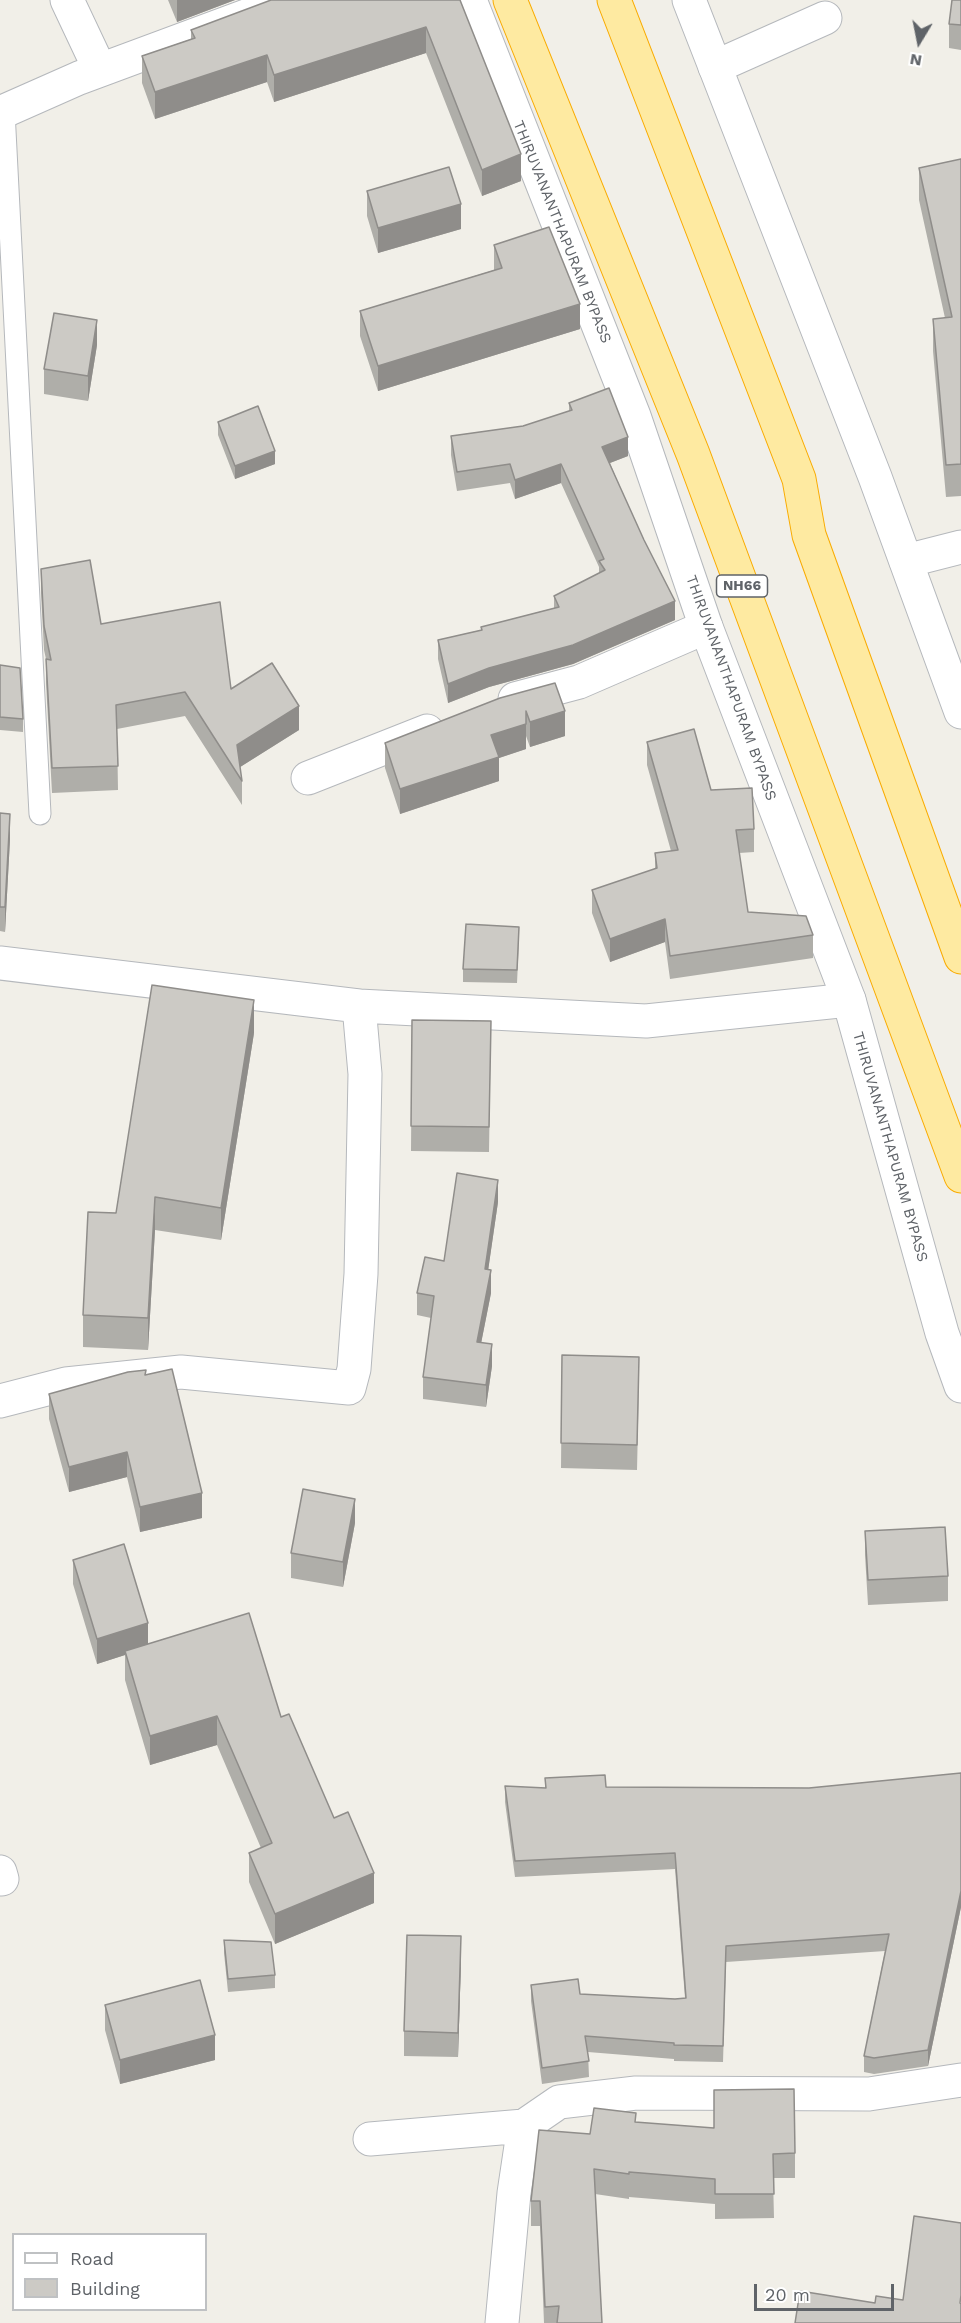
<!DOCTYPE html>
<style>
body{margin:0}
#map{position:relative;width:961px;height:2323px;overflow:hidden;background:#f1efe8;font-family:"Work Sans",sans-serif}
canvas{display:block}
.legend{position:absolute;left:12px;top:2233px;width:195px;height:78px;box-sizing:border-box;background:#fff;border:2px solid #bfc1c3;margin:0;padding:8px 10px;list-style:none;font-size:18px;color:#5f6368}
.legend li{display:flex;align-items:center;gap:12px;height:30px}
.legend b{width:30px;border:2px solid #bfc1c3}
.north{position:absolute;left:889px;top:12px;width:60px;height:60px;-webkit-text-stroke:4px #fff;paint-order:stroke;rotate:190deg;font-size:16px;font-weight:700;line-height:24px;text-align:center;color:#5f6368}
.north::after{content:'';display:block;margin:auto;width:21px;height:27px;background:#5f6368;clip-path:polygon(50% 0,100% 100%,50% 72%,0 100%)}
.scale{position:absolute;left:754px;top:2284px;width:140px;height:27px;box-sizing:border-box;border:3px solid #5f6368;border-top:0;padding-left:8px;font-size:18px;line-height:21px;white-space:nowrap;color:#5f6368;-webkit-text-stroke:4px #fff;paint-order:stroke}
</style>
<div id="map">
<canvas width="961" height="2323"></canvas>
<ul class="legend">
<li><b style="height:8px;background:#fff"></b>Road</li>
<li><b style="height:16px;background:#cccac5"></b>Building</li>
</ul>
<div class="north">N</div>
<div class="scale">20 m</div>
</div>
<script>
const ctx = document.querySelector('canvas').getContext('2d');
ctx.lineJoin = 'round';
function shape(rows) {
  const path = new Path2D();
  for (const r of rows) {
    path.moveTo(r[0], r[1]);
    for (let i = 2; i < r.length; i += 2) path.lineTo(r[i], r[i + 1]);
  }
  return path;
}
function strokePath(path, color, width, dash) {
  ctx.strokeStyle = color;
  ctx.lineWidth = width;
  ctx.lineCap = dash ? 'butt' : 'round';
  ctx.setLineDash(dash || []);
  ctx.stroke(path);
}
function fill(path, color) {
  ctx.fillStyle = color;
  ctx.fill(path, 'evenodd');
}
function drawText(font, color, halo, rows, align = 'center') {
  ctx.font = font + ' "Work Sans",sans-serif';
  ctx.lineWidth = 5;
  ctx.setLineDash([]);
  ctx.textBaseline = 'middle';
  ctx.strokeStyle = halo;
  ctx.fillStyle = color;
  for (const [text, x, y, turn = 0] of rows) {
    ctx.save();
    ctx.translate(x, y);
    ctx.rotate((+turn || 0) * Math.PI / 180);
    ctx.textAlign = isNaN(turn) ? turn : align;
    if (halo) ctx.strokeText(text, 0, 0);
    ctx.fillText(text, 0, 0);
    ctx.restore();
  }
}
const service = shape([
 [4,111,40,814]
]);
const minor = shape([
 [67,0,100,70],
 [715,67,825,18],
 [0,113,79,78,289,0],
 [906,561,961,547],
 [515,699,579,682,706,627],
 [308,778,427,731],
 [0,963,359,1006],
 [0,1401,66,1384,181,1372,349,1388,354,1369,361,1274,365,1074,359,1006,646,1021,849,1000],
 [0,1872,2,1879],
 [370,2139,524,2126],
 [502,2323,514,2193,524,2126,559,2102,636,2093,869,2094,961,2080]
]);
const tertiary = shape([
 [470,0,634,416,706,627,849,1000,942,1333,961,1386],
 [689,0,875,477,961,712]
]);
const trunk = shape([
 [510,0,693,454,961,1176],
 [614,0,799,479,809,535,961,957]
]);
strokePath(service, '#b5b8bc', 23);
strokePath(minor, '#b5b8bc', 35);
strokePath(tertiary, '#b5b8bc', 35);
strokePath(trunk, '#f9ab00', 35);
strokePath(service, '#fff', 21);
strokePath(minor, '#fff', 33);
strokePath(tertiary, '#fff', 33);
strokePath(trunk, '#feeaa1', 33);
fill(shape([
 [168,0,235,0,177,22],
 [460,0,521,181,482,196,426,53,274,102,267,82,155,119,142,83,142,56,191,39,191,30],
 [961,0,961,50,949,48,949,24],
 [961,159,961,496,946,497,933,351,933,319,945,318,919,200,919,168],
 [367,191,461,229,378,253,367,216],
 [494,245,580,329,378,391,360,336,360,311,494,270],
 [97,345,88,401,44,394,44,369],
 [569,403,628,456,610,463,675,620,573,664,489,687,448,703,438,659,438,640,481,630,481,627,554,608,554,596,599,573,599,567,561,483,515,499,510,483,457,491,451,455,451,436,523,426,569,411],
 [218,422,275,464,235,479,218,435],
 [41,569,101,624,231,689,299,730,240,767,242,781,242,805,185,716,117,729,118,790,52,793,46,683,46,659,44,650,41,593],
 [0,665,23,719,23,732,0,730],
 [555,683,565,736,530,747,526,736,526,749,499,758,499,781,400,814,385,768,385,743],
 [647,742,711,790,754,829,754,852,739,853,748,912,813,935,813,958,670,979,665,942,610,962,592,913,592,890,655,869,655,853,671,851,647,765],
 [0,813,10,839,5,932,0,931],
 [519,940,517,983,463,982,463,969],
 [412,1020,491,1021,489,1152,411,1151],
 [254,1033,221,1240,155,1230,148,1350,83,1347,83,1315,116,1213],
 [498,1202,488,1270,491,1293,481,1343,492,1366,486,1407,423,1399,423,1377,431,1318,417,1315,417,1293,444,1261],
 [562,1355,639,1381,637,1470,561,1468],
 [146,1375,202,1518,140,1532,127,1477,69,1492,49,1419,49,1394],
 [355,1523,343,1587,291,1578,291,1553],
 [865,1531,948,1576,948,1601,868,1605,865,1555],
 [73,1560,148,1644,281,1717,334,1818,374,1903,275,1944,249,1882,249,1853,261,1848,217,1745,150,1765,125,1680,125,1655,97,1664,73,1584],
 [961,1773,961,1907,928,2066,874,2074,864,2072,864,2056,885,1951,726,1962,723,2062,674,2061,674,2059,588,2052,589,2077,542,2084,531,2001,531,1985,580,1994,675,1999,685,1998,675,1869,515,1877,505,1802,505,1786,545,1788,545,1778,606,1787,809,1788],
 [224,1940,275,1975,275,1988,228,1992,224,1953],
 [461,1961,458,2057,404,2056,404,2031],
 [105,2005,215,2060,120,2084,105,2030],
 [636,2122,795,2153,795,2178,773,2178,774,2218,715,2219,715,2204,629,2197,629,2199,595,2194,602,2323,544,2323,540,2226,531,2226,531,2201,590,2134]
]), '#afaea9');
fill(shape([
 [177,0,235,0,177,22],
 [426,27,426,53,274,102,274,75],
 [267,55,267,82,155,119,155,92],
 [521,154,521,181,482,196,482,170],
 [461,204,461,229,378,253,378,228],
 [580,304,580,329,378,391,378,366],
 [97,320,97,345,88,401,88,376],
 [628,437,628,456,602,466,602,447],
 [275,451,275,464,235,479,235,466],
 [561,464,561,483,515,499,515,480],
 [675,601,675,620,573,664,489,687,448,703,448,684,489,668],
 [299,706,299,730,237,769,237,745],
 [526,711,526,749,499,758,499,781,400,814,400,789,491,735],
 [565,711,565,736,530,747,530,722],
 [10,814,10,839,5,932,5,907],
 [665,919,665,942,610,962,610,939],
 [254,1000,254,1033,221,1240,221,1208],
 [498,1180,498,1202,485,1292,485,1269],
 [155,1197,155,1230,148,1350,148,1318],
 [491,1270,491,1293,477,1364,477,1342],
 [492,1344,492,1366,486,1407,486,1385],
 [127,1452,127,1477,69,1492,69,1467],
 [202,1493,202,1518,140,1532,140,1507],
 [355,1499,355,1523,343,1587,343,1562],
 [148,1623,148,1648,125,1651,125,1655,97,1664,97,1639],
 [217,1716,217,1745,150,1765,150,1736],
 [374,1873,374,1903,275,1944,275,1914],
 [961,1891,961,1907,928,2066,928,2050],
 [461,1936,461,1961,458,2057,458,2033],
 [215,2035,215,2060,120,2084,120,2060]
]), '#8f8d8a');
const building = shape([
 [271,0,460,0,521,154,482,170,426,27,274,75,267,55,155,92,142,56,195,38,191,30,271,0],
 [952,0,961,0,961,25,949,24,952,0],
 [961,159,961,464,946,465,933,319,952,317,919,168,961,159],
 [449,167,461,204,378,228,367,191,449,167],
 [549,227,580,304,378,366,360,311,502,268,494,245,549,227],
 [54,313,97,320,88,376,44,369,54,313],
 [609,388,628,437,602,447,644,540,675,601,573,645,489,668,448,684,438,640,482,630,481,627,559,607,554,596,605,570,599,561,604,559,561,464,515,480,510,464,457,472,451,436,523,426,572,410,569,403,609,388],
 [258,406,275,451,235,466,218,422,258,406],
 [90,560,101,624,220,602,231,689,272,663,299,706,237,745,242,781,185,692,116,705,118,766,52,768,46,659,51,660,44,626,41,569,90,560],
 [0,665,20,668,23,719,0,717,0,665],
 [555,683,565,711,530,722,526,711,526,724,491,735,499,757,400,789,385,743,500,698,555,683],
 [694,729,711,790,752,788,754,829,736,830,748,912,806,916,813,935,670,956,665,919,610,939,592,890,657,868,655,853,678,850,647,742,694,729],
 [0,813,10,814,5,907,0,907,0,813],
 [466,924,519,927,517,970,463,969,466,924],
 [152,985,254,1000,221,1208,155,1197,148,1318,83,1315,88,1212,116,1213,152,985],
 [412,1020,491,1021,489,1127,411,1126,412,1020],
 [457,1173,498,1180,485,1269,491,1270,477,1342,492,1344,486,1385,423,1377,434,1296,417,1293,425,1257,444,1261,457,1173],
 [562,1355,639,1357,637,1445,561,1443,562,1355],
 [172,1369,202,1493,140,1507,127,1452,69,1467,49,1394,128,1372,146,1370,145,1375,172,1369],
 [303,1489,355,1499,343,1562,291,1553,303,1489],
 [945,1527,948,1576,868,1580,865,1531,945,1527],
 [124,1544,148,1623,97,1639,73,1560,124,1544],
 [249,1613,281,1717,289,1714,334,1818,348,1812,374,1873,275,1914,249,1853,272,1843,217,1716,150,1736,125,1651,249,1613],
 [961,1773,961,1891,928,2050,874,2058,864,2056,889,1934,726,1946,723,2046,674,2045,674,2043,585,2036,589,2061,542,2068,531,1985,578,1979,580,1994,675,1999,686,1998,675,1853,515,1861,505,1786,546,1788,545,1778,605,1775,606,1787,809,1788,961,1773],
 [407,1935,461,1936,458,2033,404,2031,407,1935],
 [224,1940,271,1942,275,1975,228,1979,224,1940],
 [200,1980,215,2035,120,2060,105,2005,200,1980],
 [794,2089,795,2153,773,2154,774,2194,715,2194,715,2179,629,2172,629,2174,594,2169,602,2323,557,2323,559,2306,545,2307,540,2201,531,2201,539,2130,590,2134,594,2108,636,2113,635,2122,714,2128,714,2090,794,2089],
 [914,2216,961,2223,961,2295,960,2303,961,2304,961,2323,795,2323,800,2291,875,2303,876,2296,903,2300,914,2216]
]);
fill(building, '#cccac5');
strokePath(building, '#8f8d8a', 1.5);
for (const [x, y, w] of [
 [742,586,51]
]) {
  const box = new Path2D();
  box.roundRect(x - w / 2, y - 11, w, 22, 4.5);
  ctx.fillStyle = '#fff';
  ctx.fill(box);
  strokePath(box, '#5f6368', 1.5);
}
drawText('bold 14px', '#5f6368', null, [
 ["NH66",742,586]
]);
drawText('15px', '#5f6368', '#fff', [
 ["THIRUVANANTHAPURAM BYPASS",562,232,68],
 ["THIRUVANANTHAPURAM BYPASS",731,688,70],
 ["THIRUVANANTHAPURAM BYPASS",890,1147,74]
]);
</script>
